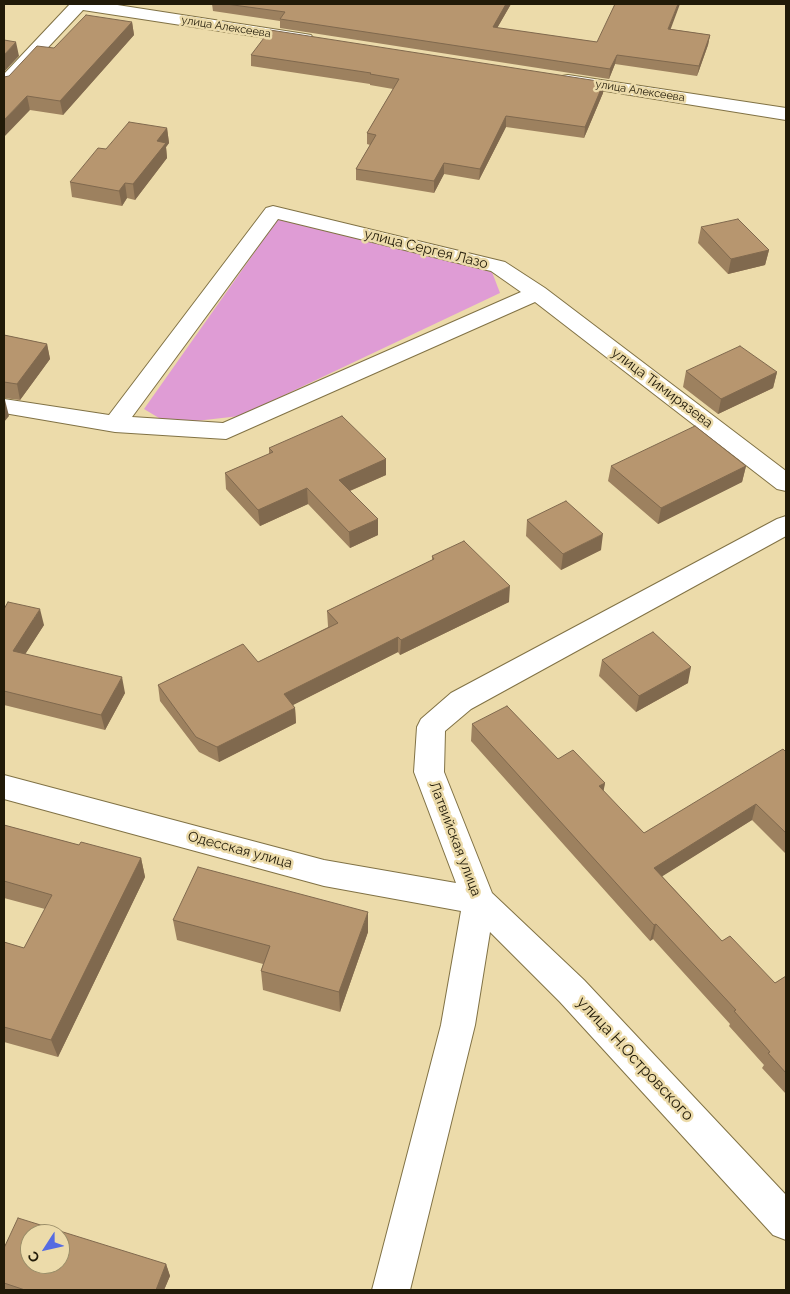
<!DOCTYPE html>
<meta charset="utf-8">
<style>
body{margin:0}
#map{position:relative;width:790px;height:1294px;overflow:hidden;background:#ecdbaa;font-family:Raleway,sans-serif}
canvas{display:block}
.frame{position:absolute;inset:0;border:5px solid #211a08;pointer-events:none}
.north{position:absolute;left:20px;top:1224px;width:50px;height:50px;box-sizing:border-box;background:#ecdbaa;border:1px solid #9b8e69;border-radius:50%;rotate:235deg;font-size:14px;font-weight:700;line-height:20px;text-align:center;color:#211a08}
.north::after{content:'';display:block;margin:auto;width:18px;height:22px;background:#566ce2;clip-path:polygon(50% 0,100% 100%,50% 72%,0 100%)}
</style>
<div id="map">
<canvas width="790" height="1294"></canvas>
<div class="frame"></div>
<div class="north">С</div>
</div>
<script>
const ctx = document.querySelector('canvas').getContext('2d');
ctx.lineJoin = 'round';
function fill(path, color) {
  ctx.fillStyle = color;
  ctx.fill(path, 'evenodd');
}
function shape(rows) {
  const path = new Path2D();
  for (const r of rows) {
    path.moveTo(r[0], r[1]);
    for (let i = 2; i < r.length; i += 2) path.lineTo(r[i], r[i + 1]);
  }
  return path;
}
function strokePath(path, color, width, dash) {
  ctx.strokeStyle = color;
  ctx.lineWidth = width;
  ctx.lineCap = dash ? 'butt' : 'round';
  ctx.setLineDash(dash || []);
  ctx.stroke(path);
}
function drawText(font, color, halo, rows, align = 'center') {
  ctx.font = font + ' Raleway,sans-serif';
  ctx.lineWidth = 5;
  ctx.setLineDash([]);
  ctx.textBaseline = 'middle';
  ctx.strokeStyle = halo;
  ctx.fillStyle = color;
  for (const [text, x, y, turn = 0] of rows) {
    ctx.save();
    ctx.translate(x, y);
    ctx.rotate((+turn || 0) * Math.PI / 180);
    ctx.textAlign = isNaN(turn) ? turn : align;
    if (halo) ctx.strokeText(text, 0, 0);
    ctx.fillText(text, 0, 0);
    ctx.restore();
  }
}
fill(shape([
 [278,219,492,272,500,293,240,416,169,424,144,409]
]), '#df9cd5');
const minor = shape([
 [70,4,111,4,305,34,311,35,314,39,311,43,305,44,83,10,10,88,4,89,4,74,70,4],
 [568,75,786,108,786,120,562,84,559,80,562,76,568,75],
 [273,206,505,262,545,288,786,471,786,491,777,489,535,302,226,439,115,432,4,413,4,399,109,415,266,208,273,206],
 [278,219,491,271,521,292,223,423,132,417,278,219],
 [786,516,786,536,471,709,445,731,444,772,492,893,584,980,786,1195,786,1240,773,1235,560,1002,490,932,475,1025,410,1290,372,1290,441,1025,461,911,324,886,4,799,4,775,324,860,456,883,414,772,417,727,421,719,451,693,777,519,786,516]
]);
strokePath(minor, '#817245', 2);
fill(minor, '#fff');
fill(shape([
 [212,4,511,4,497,28,597,42,670,29,710,35,708,45,697,76,615,64,609,79,280,28,280,21,213,11],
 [132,22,134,35,63,115,30,110,9,76,54,48],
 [251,55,604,82,603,93,584,138,506,127,479,180,444,174,434,193,356,180,356,169,370,145,367,144,367,133,393,89,370,85,370,84,251,66],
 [167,128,169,143,166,147,167,158,135,200,127,198,122,206,72,197,70,182,106,149],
 [701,227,769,250,765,265,728,274,698,243],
 [4,335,47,344,50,359,20,400,4,398],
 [686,371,777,372,773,388,718,414,683,387],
 [269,448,386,459,386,475,350,491,378,535,350,548,308,504,260,526,226,489,225,473,269,454],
 [611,466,746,466,742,482,658,524,608,481],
 [527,520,601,550,561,570,526,536],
 [432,556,509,602,400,655,398,652,293,705,295,708,296,723,219,762,199,752,160,701,158,685,258,662,328,627,328,626,327,611,432,560],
 [4,609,44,625,25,654,125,693,105,730,4,705],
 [602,660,688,683,636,712,599,676],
 [472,724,558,759,605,783,603,791,644,833,786,752,786,853,785,853,752,820,662,876,722,941,775,983,786,976,786,1094,762,1068,764,1065,729,1026,730,1024,653,939,650,941,471,741],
 [4,825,79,845,141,858,145,877,58,1057,4,1042,4,942,24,948,45,909,4,898],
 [173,920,368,932,340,1012,263,990,261,971,263,964,177,940],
 [4,1248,166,1264,170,1276,164,1290,4,1290]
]), '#9d815f');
fill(shape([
 [506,4,511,4,492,37,493,27],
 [678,4,680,4,667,39,668,29],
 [132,22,134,35,63,115,60,101],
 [710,35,708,45,697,76,699,66],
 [16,42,19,56,4,72,4,55],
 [617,55,615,64,609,79,610,69],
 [604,82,603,93,584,138,585,127],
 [27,96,30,110,4,137,4,120],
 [506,116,506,127,479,180,480,169],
 [167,128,169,143,166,147,167,158,135,200,133,184,157,141],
 [444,163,444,174,434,193,434,181],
 [125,183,127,198,122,206,119,191],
 [769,250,765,265,728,274,731,259],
 [47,344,50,359,20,400,17,384],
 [777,372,773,388,718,414,721,399],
 [5,400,9,416,4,422,4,401],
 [386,459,386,475,340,495,339,480],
 [746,466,742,482,658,524,661,508],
 [307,488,308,504,260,526,258,510],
 [378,519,378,535,350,548,349,532],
 [603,534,601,550,561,570,563,554],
 [510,586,509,602,400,655,401,640],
 [40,609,44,625,17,667,13,651],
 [398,637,398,652,285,709,284,694],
 [691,667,688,683,636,712,639,696],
 [122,677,125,693,105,730,101,715],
 [295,708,296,723,219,762,217,747],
 [605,783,602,800,599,786],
 [756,804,752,820,650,884,654,868],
 [141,858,145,877,58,1057,51,1040],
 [368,912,368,932,340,1012,339,992],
 [656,924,653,939,650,941,654,925],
 [166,1264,170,1276,164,1290,156,1290]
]), '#80694e');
const building = shape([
 [226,4,506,4,493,27,597,42,615,4,678,4,668,29,710,35,699,66,617,55,610,69,280,19,285,12,226,4],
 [86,15,132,22,60,101,27,96,4,120,4,77,9,76,37,46,54,48,86,15],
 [270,30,604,82,585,127,506,116,480,169,444,163,434,181,356,169,376,135,367,133,399,79,370,74,371,73,251,55,270,30],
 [4,40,16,42,4,55,4,40],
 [129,122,167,128,157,141,166,143,133,184,125,183,119,191,70,182,98,148,106,149,129,122],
 [738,219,769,250,731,259,701,227,738,219],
 [4,335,47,344,17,384,4,382,4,335],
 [740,346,777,372,721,399,686,371,740,346],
 [342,416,386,459,339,480,378,519,349,532,307,488,258,510,225,473,273,452,269,448,342,416],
 [695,426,746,466,661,508,611,466,695,426],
 [566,501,603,534,563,554,527,520,566,501],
 [464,541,510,586,401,640,398,637,284,694,295,708,217,747,196,737,158,685,243,644,258,662,338,623,327,611,434,559,432,556,464,541],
 [8,602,40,609,13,651,122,677,101,715,4,691,4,609,8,602],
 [653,632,691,667,639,696,602,660,653,632],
 [507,706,558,759,573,750,605,783,599,786,644,833,783,749,786,752,786,833,756,804,654,868,722,941,730,936,775,983,786,976,786,1073,768,1053,770,1052,734,1011,736,1010,656,924,654,925,472,724,507,706],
 [4,825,79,845,81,842,141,858,51,1040,4,1027,4,942,24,948,52,895,4,881,4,825],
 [198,867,368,912,339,992,261,971,270,946,173,920,198,867],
 [18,1218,166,1264,156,1290,25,1290,4,1283,4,1248,18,1218],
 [30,1234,60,1234,60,1264,30,1264,30,1234]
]);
fill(building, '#b7966f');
strokePath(building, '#80694e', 1);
drawText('11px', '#211a08', '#ecdbaa', [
 ["улица Алексеева",226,27,9],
 ["улица Алексеева",640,91,9]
]);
drawText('14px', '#211a08', '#ecdbaa', [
 ["улица Сергея Лазо",426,249,14],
 ["улица Тимирязева",662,388,37],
 ["Латвийская улица",455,839,69],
 ["Одесская улица",240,850,15]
]);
drawText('16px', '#211a08', '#ecdbaa', [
 ["улица Н.Островского",635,1059,47]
]);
</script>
